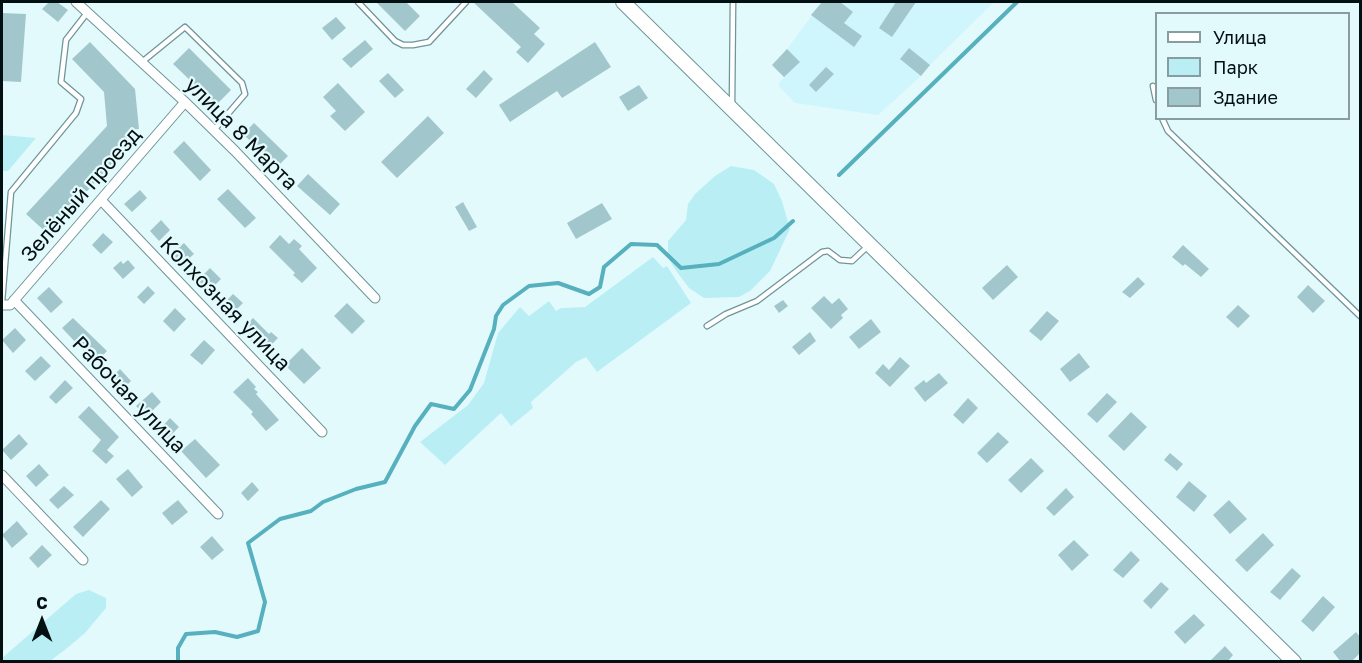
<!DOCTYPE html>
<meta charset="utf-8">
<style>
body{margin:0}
#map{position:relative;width:1362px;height:663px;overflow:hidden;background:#e3fafd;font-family:"Golos Text",sans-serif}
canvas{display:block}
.frame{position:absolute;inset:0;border:3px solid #031012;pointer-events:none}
.legend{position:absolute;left:1155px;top:12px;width:195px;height:108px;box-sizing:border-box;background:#e3fafd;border:2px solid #899c9f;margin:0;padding:8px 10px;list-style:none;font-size:18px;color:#031012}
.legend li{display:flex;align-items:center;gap:12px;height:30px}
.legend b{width:30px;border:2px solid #899c9f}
.north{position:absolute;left:12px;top:591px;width:60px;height:60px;-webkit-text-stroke:4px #e3fafd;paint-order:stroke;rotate:0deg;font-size:16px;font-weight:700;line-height:24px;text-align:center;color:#031012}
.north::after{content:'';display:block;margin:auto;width:21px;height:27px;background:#031012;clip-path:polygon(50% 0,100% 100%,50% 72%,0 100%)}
</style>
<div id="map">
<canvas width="1362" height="663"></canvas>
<div class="frame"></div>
<ul class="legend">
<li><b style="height:8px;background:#fff"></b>Улица</li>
<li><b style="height:16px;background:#baeef5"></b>Парк</li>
<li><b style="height:16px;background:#a1c7cd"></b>Здание</li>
</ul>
<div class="north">С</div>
</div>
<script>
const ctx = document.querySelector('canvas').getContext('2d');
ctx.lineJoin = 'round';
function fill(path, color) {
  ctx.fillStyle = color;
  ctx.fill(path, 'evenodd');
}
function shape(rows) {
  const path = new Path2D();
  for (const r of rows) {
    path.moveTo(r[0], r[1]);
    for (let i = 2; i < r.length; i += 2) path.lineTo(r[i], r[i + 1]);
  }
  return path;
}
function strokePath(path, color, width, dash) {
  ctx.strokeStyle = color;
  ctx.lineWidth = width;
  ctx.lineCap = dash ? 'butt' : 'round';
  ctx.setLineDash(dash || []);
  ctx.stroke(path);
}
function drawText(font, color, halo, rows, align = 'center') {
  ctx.font = font + ' "Golos Text",sans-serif';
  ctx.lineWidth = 4.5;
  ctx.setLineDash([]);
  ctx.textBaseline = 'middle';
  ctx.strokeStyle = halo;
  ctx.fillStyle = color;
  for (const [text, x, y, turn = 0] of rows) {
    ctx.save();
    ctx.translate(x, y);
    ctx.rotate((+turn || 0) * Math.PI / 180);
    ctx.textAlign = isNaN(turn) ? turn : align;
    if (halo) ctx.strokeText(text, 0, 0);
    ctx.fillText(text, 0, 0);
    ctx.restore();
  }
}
fill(shape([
 [822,2,994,2,930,65,921,76,878,115,795,103,778,85,784,77,773,66,787,49]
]), '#cff6fc');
fill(shape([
 [2,135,36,138,8,171,2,171],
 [731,166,754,170,774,184,782,201,790,229,770,271,750,291,739,297,704,298,689,288,677,272,668,258,668,241,686,220,688,204,695,194,715,176],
 [653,257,663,268,667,266,691,303,597,372,586,357,576,362,531,402,533,408,511,426,501,413,445,465,420,442,468,405,484,383,498,333,520,307,529,316,549,301,556,311,561,308,585,307],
 [89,590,106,598,106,608,85,633,66,649,50,661,2,661,2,658,76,594]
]), '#baeef5');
strokePath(shape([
 [839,175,1017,2],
 [178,662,178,648,186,634,215,632,237,637,258,631,265,602,248,543,280,519,311,511,323,502,356,489,385,482,415,426,431,404,454,409,470,390,494,329,496,316,503,305,529,286,558,283,589,294,600,287,604,267,631,244,657,245,681,268,719,264,774,238,793,221]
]), '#56b0bd', 4);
fill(shape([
 [49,2,57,2,68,10,58,22,42,9],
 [376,2,406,2,420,16,405,31],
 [473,2,512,2,540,28,534,34,545,44,528,63,516,52,521,47],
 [822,2,840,2,853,12,844,23,862,36,854,47,811,15],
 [896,2,916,2,892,37,879,28],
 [2,13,26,14,21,82,2,81],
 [336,17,346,28,332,40,322,28],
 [365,40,373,49,351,68,342,59],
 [90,42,135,89,139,129,130,130,120,155,48,234,26,214,107,126,104,92,72,59],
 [595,42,611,67,562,98,557,91,510,122,499,105],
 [189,48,231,90,216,105,173,64],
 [909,48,930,65,921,76,900,59],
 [787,49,800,62,784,77,772,65],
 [826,67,834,74,816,92,809,85],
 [484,70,493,79,476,98,466,89],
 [388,73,404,90,395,98,379,81],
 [338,83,365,112,345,131,330,116,336,111,323,97],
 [639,85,648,98,628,111,619,97],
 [428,116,444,133,397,178,381,162],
 [254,123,288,156,277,167,243,134],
 [184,141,211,170,200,181,173,152],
 [308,174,340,204,330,215,297,186],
 [228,189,256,218,245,228,217,199],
 [140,190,147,198,132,212,124,204],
 [463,202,477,227,469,231,455,207],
 [602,203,612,219,576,239,567,223],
 [161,220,170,230,159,241,150,231],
 [103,233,113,242,101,254,92,245],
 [280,235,289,244,294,239,302,246,299,249,317,268,302,283,293,275,295,273,269,247],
 [184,243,194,254,185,262,183,259,179,263,171,255],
 [1183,245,1209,269,1201,277,1185,264,1183,266,1172,257],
 [128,260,135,268,123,279,113,268,121,261,123,264],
 [1007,265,1018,277,993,300,982,288],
 [210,268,221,279,208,292,197,281],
 [1138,277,1145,284,1130,298,1122,292],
 [1308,285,1325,301,1313,313,1297,297],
 [148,286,155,293,144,304,137,297],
 [49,287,63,302,51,313,37,298],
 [233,294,243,303,232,314,222,305],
 [824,296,832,304,839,298,848,309,841,315,843,318,831,329,811,308],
 [783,300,788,306,779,313,774,306],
 [347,303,365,321,352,334,334,316],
 [1238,305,1250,316,1238,328,1226,317],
 [175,308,186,319,174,332,163,321],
 [1047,311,1059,321,1041,341,1029,331],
 [73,318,107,351,95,363,62,328],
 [253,318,269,334,271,332,278,338,263,353,244,334,250,329,246,325],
 [871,319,881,332,859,349,849,337],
 [15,328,26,340,13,353,2,340],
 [810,332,816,341,799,355,792,347],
 [204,340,215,350,202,365,190,355],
 [302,348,321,368,304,384,285,365],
 [1079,353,1090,367,1070,382,1060,369],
 [41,356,51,366,35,381,25,371],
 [900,357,910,366,890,387,875,373,883,364,889,370],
 [120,369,131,381,122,390,111,378],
 [939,373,948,383,925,402,914,388,924,380,926,383],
 [248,378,256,387,254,389,258,392,256,394,279,420,266,431,251,414,253,412,233,392],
 [65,380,73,388,56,404,49,397],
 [152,392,161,402,146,417,136,406],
 [1107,393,1117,402,1097,423,1087,414],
 [968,398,978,408,963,424,953,415],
 [89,406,119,437,107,450,114,456,106,464,92,451,101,440,78,417],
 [1131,412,1147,427,1124,451,1108,436],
 [170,418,179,427,167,439,159,430],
 [998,432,1009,442,987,463,977,453],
 [19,434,28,444,11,460,2,450],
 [195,439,220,465,206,478,181,451],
 [1170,453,1183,464,1177,471,1164,460],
 [1031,458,1044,471,1021,493,1008,480],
 [39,464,49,475,36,487,26,476],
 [128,469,143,487,132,497,116,479],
 [1189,481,1207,496,1194,512,1176,497],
 [252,482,259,490,248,501,241,493],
 [64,486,74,495,58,509,49,500],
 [1066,488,1074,497,1054,516,1046,508],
 [101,500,110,509,83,537,73,527],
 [178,500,188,512,172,525,162,513],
 [1229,500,1247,519,1230,534,1213,515],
 [17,521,28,534,12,548,2,535],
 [1263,533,1274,545,1247,572,1235,560],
 [212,536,224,550,212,560,200,547],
 [1074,540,1089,555,1072,571,1058,555],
 [42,545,52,555,38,568,29,558],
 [1131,551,1140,560,1123,578,1113,570],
 [1292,568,1301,576,1280,600,1270,592],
 [1161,582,1169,589,1151,609,1143,601],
 [1323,596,1335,607,1313,632,1301,621],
 [1194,614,1205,625,1185,644,1174,632],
 [1356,632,1360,637,1360,653,1351,662,1341,662,1333,652],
 [1225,646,1233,655,1227,662,1209,662]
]), '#a1c7cd');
const service = shape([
 [358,2,395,41,403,45,413,45,429,42,466,2],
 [142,62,185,27,242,83,245,94,214,130],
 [1153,86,1156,100],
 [732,106,733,2],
 [1162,118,1168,131,1360,316],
 [2,302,11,192,76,113,81,99,61,82,66,40,87,13],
 [707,326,726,314,757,301,822,252,828,251,840,260,852,261,868,246]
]);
const minor = shape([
 [76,2,185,102,235,151,375,298],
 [101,200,322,432],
 [14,300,218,514],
 [2,305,10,305,185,102],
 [2,475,83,560]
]);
const secondary = shape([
 [623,2,1294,662]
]);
strokePath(service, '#6f9499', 7);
strokePath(minor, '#6f9499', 11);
strokePath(secondary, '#6f9499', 16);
strokePath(service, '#fff', 4.5);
strokePath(minor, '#fff', 9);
strokePath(secondary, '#fff', 14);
drawText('21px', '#031012', '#e3fafd', [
 ["улица 8 Марта",241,134,45],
 ["Зелёный проезд",81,195,-49],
 ["Колхозная улица",225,304,46],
 ["Рабочая улица",129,395,46]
]);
</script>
